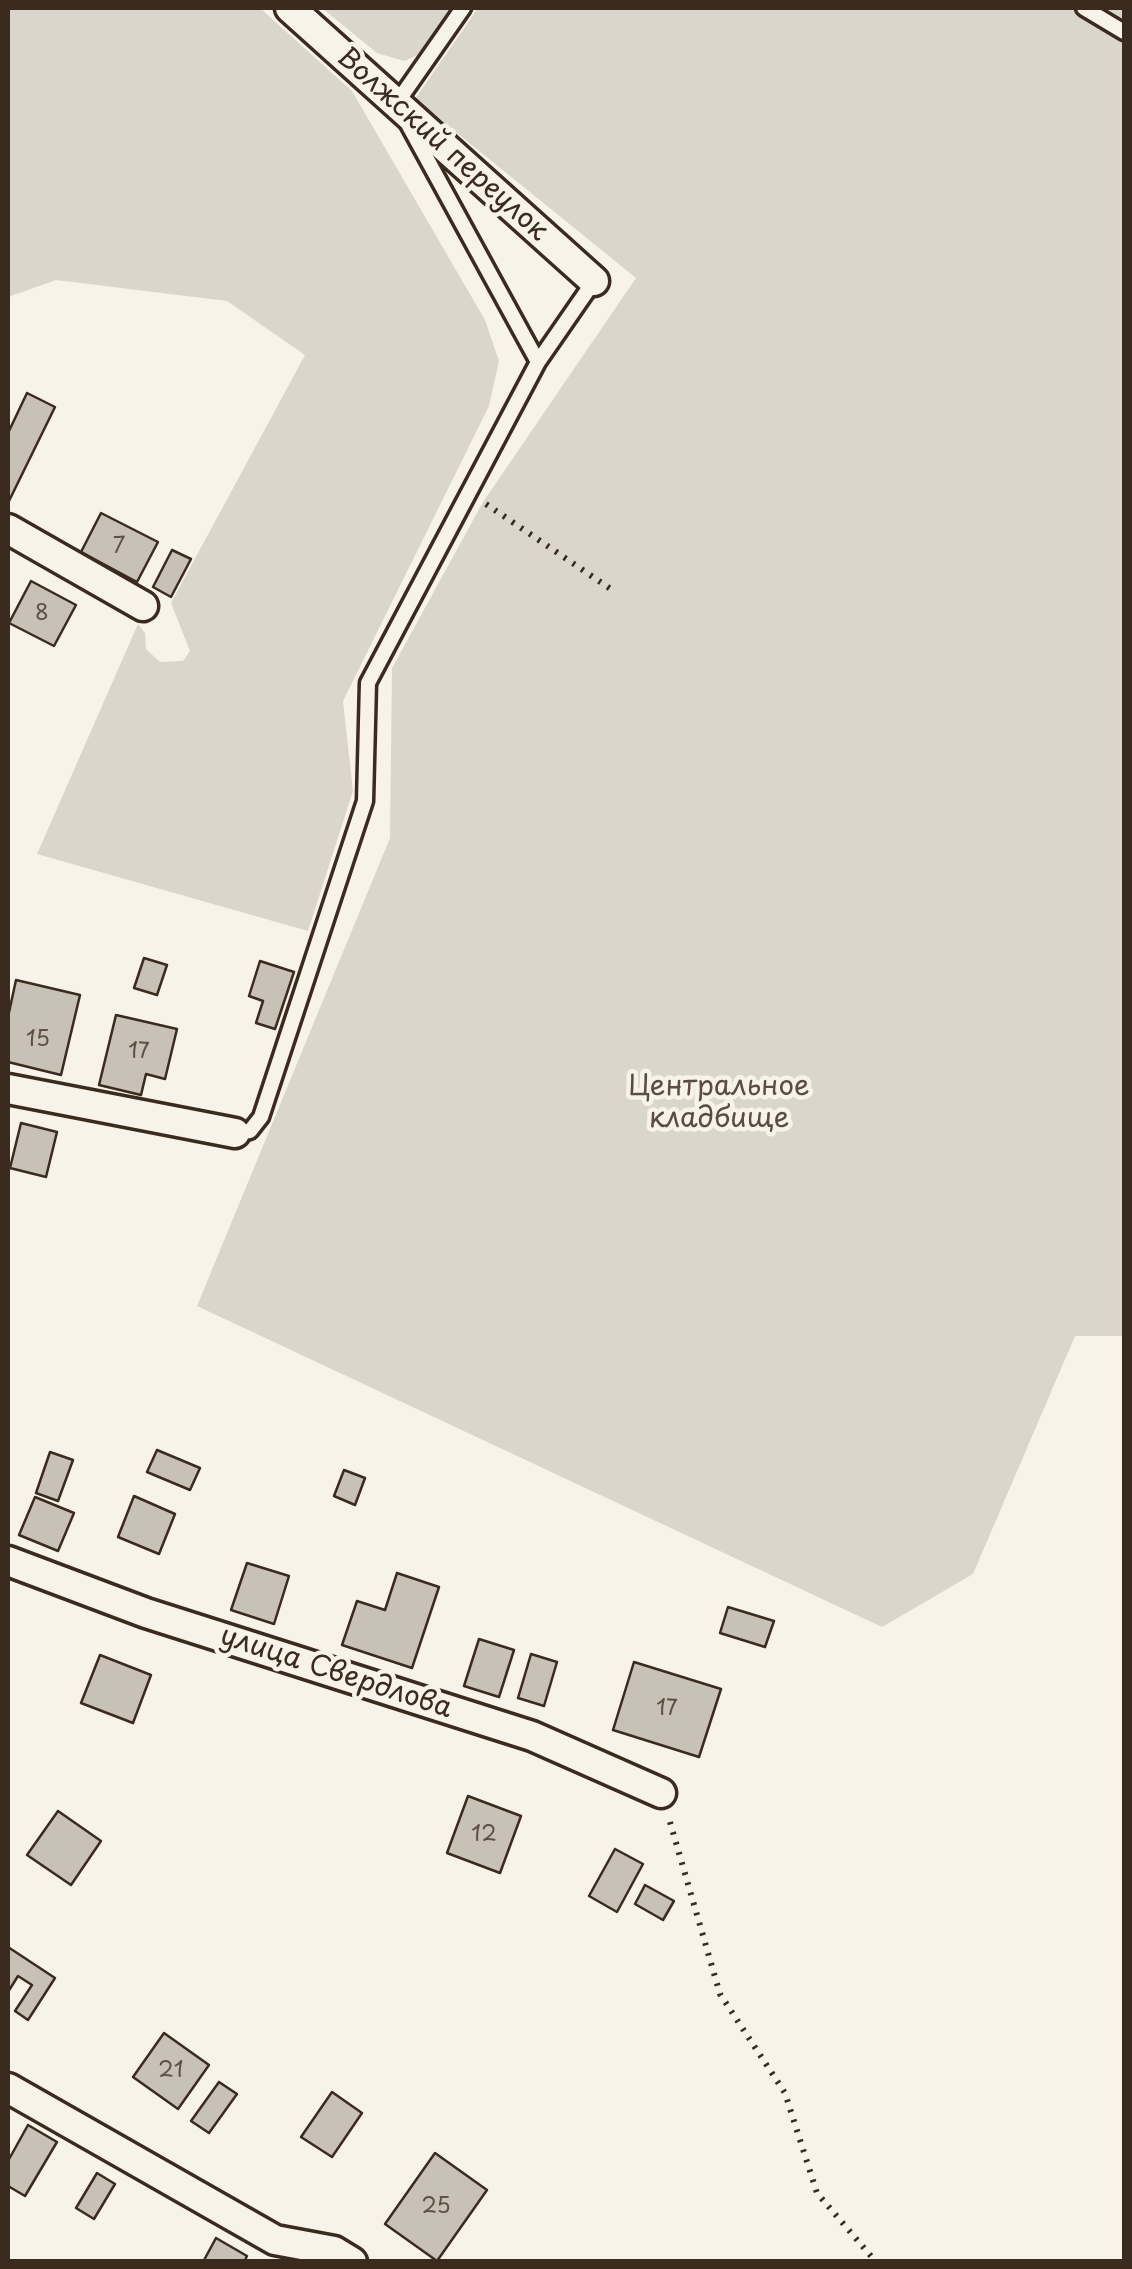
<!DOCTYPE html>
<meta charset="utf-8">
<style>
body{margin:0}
#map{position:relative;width:1132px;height:2269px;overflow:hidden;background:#f7f3e8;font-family:"Playpen Sans",sans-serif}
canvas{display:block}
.frame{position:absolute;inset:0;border:10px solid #3b2a1e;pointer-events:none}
</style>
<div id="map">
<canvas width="1132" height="2269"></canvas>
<div class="frame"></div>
</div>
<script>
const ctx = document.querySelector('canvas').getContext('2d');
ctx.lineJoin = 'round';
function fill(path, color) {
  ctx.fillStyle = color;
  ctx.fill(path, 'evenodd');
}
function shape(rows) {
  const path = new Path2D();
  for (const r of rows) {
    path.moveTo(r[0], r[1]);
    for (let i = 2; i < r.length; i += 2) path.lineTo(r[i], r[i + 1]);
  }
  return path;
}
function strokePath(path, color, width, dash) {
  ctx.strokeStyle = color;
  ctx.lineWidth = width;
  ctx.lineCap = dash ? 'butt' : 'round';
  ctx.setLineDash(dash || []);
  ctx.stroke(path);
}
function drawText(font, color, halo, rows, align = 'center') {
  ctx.font = font + ' "Playpen Sans",sans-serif';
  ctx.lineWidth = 9;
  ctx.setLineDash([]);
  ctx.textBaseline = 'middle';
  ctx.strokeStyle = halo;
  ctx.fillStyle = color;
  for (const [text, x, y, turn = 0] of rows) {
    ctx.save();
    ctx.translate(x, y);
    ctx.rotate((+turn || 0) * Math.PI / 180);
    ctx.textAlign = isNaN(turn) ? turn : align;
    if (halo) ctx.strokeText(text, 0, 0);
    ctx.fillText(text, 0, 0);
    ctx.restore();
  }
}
fill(shape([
 [8,8,260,8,352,91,485,320,499,361,489,406,343,701,353,791,308,931,37,854,138,624,145,633,146,649,160,662,183,661,190,651,171,603,305,355,227,301,56,280,8,297],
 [322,8,457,8,423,53,404,61,377,53],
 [478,8,1124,8,1124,1336,1075,1336,973,1574,882,1627,197,1306,390,838,392,668,483,502,636,278,415,99]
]), '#dbd6cb');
const building = shape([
 [27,393,55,407,8,503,8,433,27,393],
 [101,513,158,542,137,582,81,552,101,513],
 [172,550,191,559,171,597,153,587,172,550],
 [31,581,76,605,54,646,9,623,31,581],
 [144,958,167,965,157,995,134,988,144,958],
 [260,961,294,972,275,1029,256,1023,263,1001,249,996,260,961],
 [16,980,80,995,61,1075,8,1062,8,1017,16,980],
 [116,1015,177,1029,165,1079,146,1074,141,1095,99,1085,116,1015],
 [21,1123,57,1132,46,1177,10,1168,21,1123],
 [157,1450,200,1468,190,1490,147,1472,157,1450],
 [50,1452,73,1460,58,1501,36,1493,50,1452],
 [344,1470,365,1478,355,1505,334,1496,344,1470],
 [134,1496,175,1514,159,1554,118,1537,134,1496],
 [35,1497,74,1513,58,1551,19,1535,35,1497],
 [247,1563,289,1576,274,1624,231,1610,247,1563],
 [397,1573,439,1587,412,1668,342,1645,357,1601,385,1610,397,1573],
 [728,1607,774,1621,765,1647,720,1633,728,1607],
 [479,1639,514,1650,499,1697,464,1686,479,1639],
 [531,1654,557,1662,544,1706,518,1698,531,1654],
 [100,1655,151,1675,133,1723,81,1703,100,1655],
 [634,1662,721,1689,699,1757,613,1730,634,1662],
 [468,1796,521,1816,500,1873,447,1853,468,1796],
 [58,1811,101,1841,71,1885,27,1855,58,1811],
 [615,1849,643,1864,617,1912,589,1896,615,1849],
 [645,1885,674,1901,663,1920,635,1904,645,1885],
 [8,1947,55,1978,28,2020,15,2011,32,1985,18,1976,8,1992,8,1947],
 [164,2033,209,2065,178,2109,133,2077,164,2033],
 [219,2082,237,2094,209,2133,191,2121,219,2082],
 [332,2092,362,2113,332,2157,301,2137,332,2092],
 [28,2125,57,2142,25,2196,8,2186,8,2161,28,2125],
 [435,2153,487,2190,437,2261,385,2224,435,2153],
 [97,2173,115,2184,94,2219,76,2208,97,2173],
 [216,2238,247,2256,244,2262,203,2262,216,2238]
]);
fill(building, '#c8c1b6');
strokePath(building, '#3b2a1e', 2.5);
const lane = shape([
 [1084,8,1124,32],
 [398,107,396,104,463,8],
 [409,126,538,362],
 [235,1133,250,1131,261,1117,365,801,368,683,538,362,594,281]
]);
const street = shape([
 [290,8,594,281],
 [8,529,143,606],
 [8,1089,235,1133],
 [8,1561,146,1613,532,1736,661,1793],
 [8,2088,275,2240,334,2251,352,2262]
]);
strokePath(lane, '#3b2a1e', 21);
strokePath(street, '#3b2a1e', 35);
strokePath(shape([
 [486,504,615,592],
 [670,1822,720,1994,785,2093,817,2193,876,2262]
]), '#3b2a1e', 6, [2.5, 8]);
strokePath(lane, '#f7f3e8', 14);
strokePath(street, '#f7f3e8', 28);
drawText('22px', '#5e5044', null, [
 ["7",119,547],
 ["8",42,614],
 ["15",38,1040],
 ["17",139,1052],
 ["17",667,1709],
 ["12",484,1835],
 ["21",171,2071],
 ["25",436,2207]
]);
drawText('28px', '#3b2a1e', '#f7f3e8', [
 ["Волжский переулок",442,145,42],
 ["улица Свердлова",336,1673,18]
]);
drawText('28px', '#5b4c41', '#f7f3e8', [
 ["Центральное",719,1087],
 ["кладбище",719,1119]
]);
</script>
